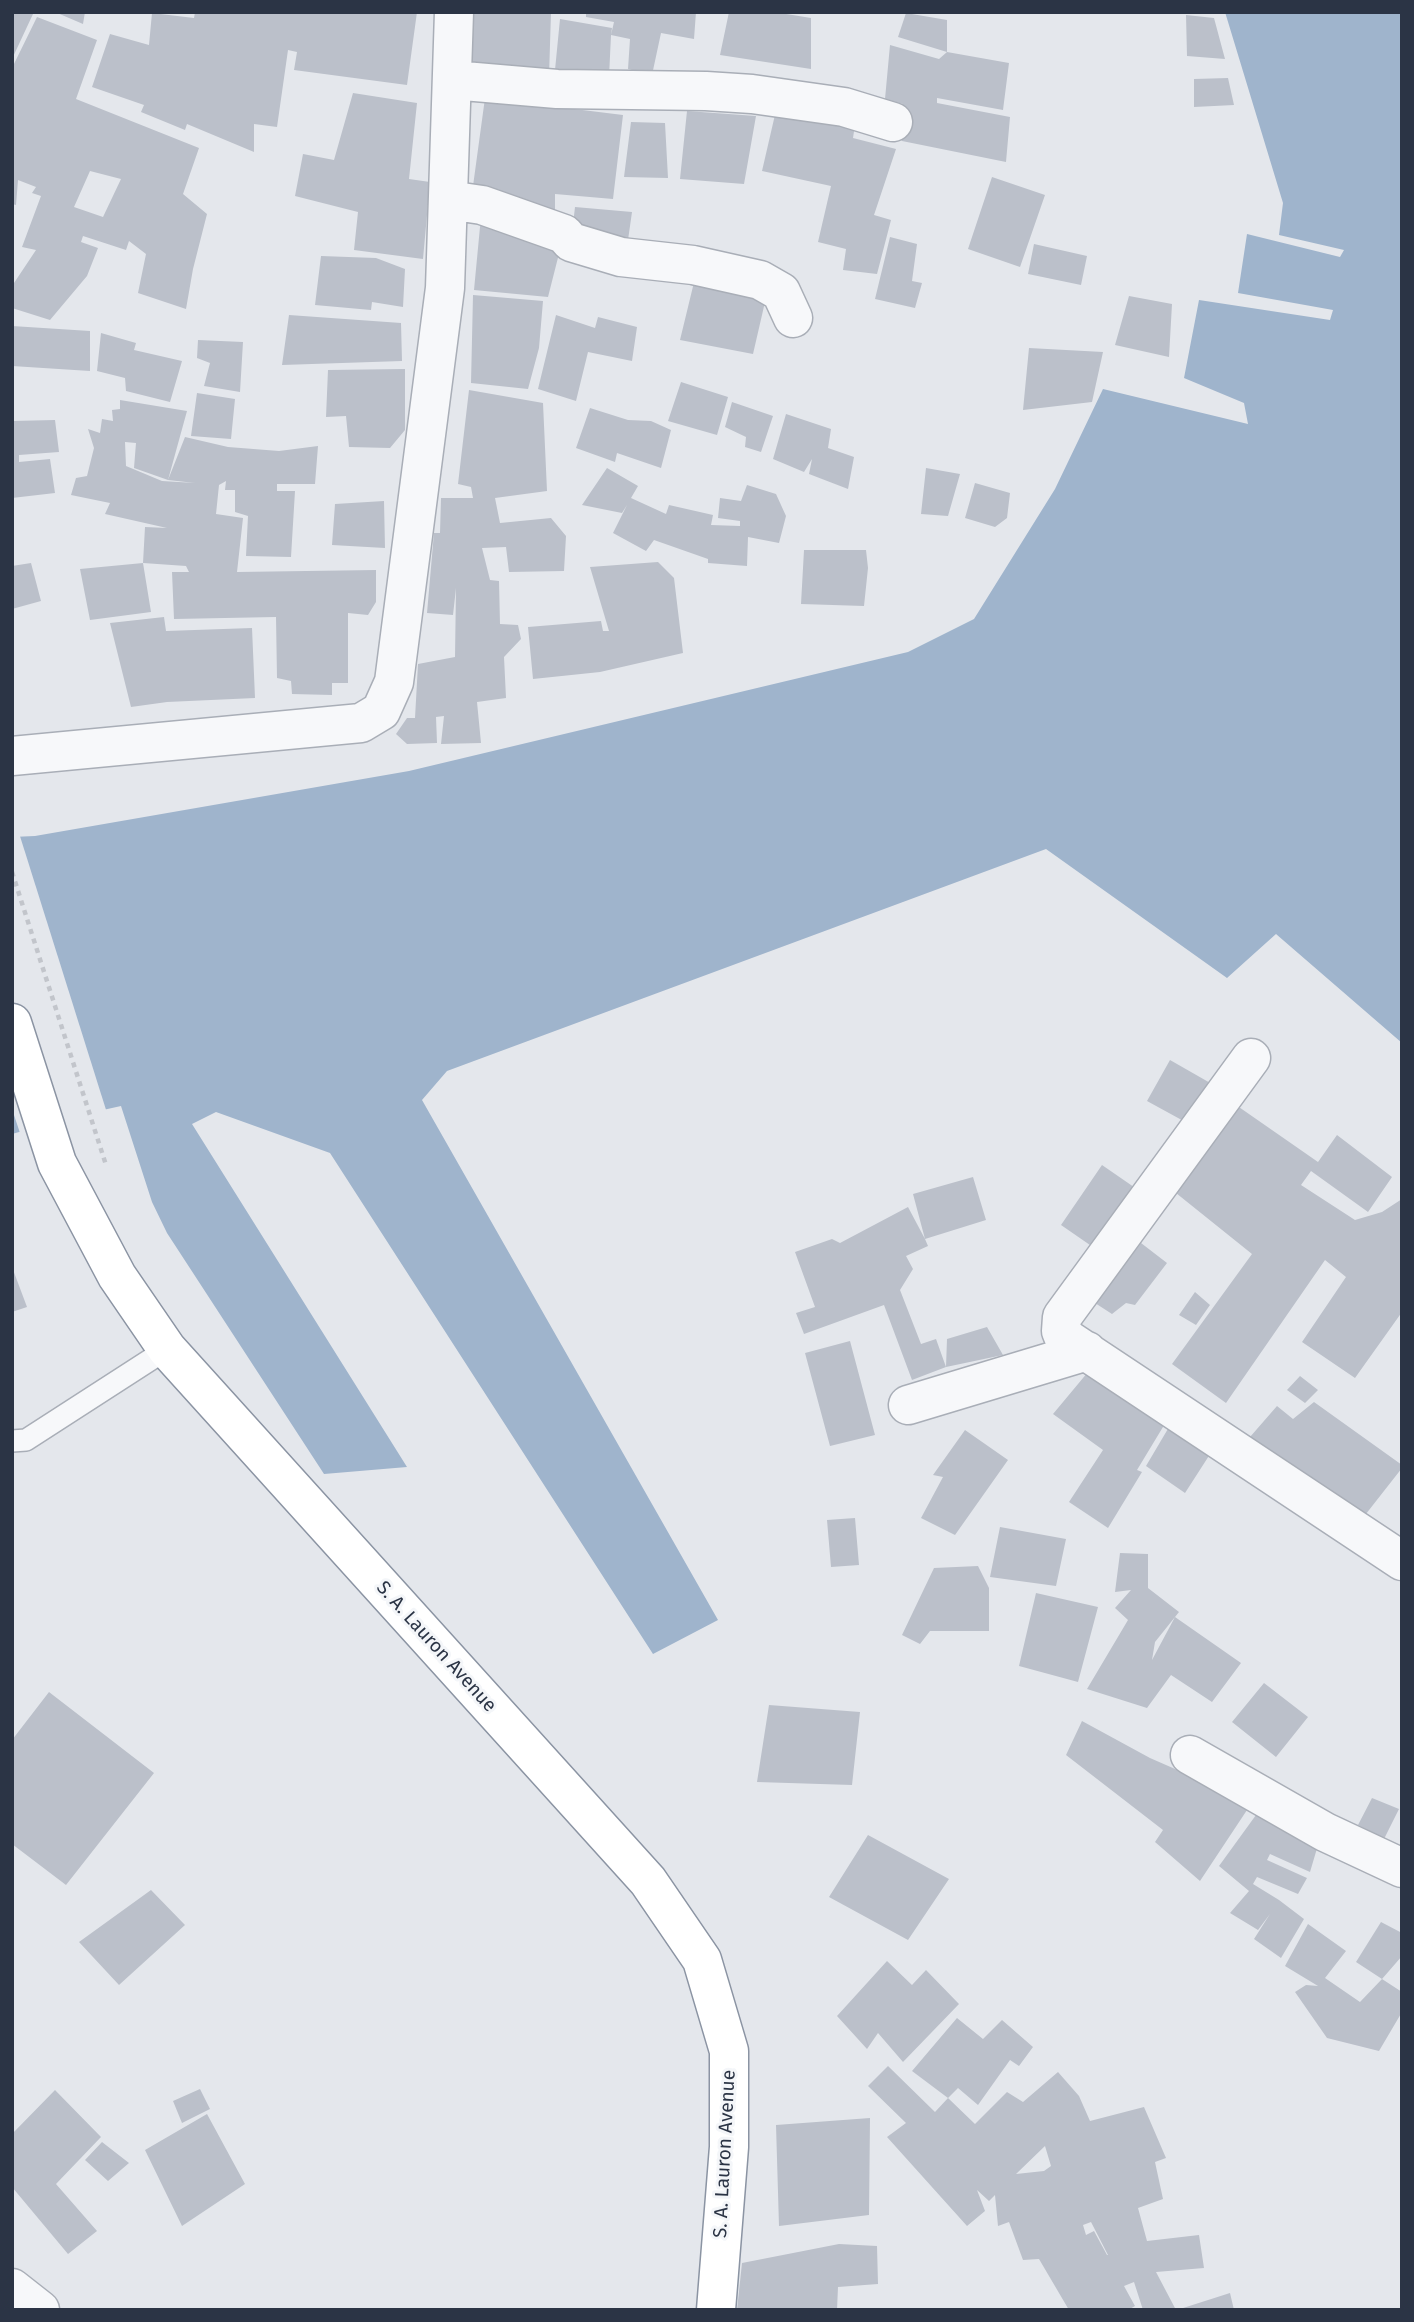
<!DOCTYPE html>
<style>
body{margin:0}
#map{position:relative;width:1414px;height:2322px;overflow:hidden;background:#e4e7ec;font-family:"Fira Sans",sans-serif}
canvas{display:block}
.frame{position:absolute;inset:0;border:14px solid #2b3445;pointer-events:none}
</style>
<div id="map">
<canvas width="1414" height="2322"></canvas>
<div class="frame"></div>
</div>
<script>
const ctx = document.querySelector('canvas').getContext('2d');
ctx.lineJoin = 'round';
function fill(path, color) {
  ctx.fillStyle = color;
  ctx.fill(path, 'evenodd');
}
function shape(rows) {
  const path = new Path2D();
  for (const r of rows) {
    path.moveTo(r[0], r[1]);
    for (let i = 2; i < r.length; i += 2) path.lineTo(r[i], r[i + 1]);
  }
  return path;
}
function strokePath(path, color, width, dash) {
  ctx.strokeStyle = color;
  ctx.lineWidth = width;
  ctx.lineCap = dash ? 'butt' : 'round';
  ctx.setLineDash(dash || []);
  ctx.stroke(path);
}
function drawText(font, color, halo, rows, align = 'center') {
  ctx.font = font + ' "Fira Sans",sans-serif';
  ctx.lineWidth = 6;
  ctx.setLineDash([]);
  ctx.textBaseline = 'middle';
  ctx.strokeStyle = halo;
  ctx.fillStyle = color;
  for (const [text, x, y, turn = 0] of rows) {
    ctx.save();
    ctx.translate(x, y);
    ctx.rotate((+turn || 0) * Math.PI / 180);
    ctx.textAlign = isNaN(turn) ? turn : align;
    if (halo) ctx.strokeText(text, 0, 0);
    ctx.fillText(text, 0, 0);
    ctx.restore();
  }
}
fill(shape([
 [1225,12,1402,12,1402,1043,1276,934,1227,978,1046,849,447,1071,422,1100,718,1620,653,1654,330,1153,216,1112,192,1124,407,1467,324,1474,167,1233,152,1202,121,1106,76,1116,12,1134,12,837,35,836,409,771,908,652,974,619,1055,489,1103,389,1248,424,1244,403,1184,378,1199,300,1330,320,1333,310,1238,293,1247,234,1340,257,1344,250,1279,235,1283,203]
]), '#9fb4cc');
fill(shape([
 [19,833,107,1113,21,1136,12,1109,12,834]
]), '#e4e7ec');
fill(shape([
 [12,12,33,14,12,59],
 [55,12,85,12,83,24],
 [195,12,417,12,407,85,294,70,297,52,288,50,277,127,254,124,254,152,187,124,185,130,141,112,144,105,92,87,110,34,149,45,152,13,194,18],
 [471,12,551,12,549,77,472,69],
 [586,12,696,12,694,39,661,33,652,75,628,69,630,39,611,35,609,77,555,70,560,19,612,28,611,35,614,22,586,17],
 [729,12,774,12,811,18,811,69,720,55],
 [906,13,947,20,947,52,1009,63,1003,110,937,98,937,103,1010,117,1006,162,902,141,895,128,897,111,903,104,885,99,890,45,939,59,947,52,898,37],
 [1186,15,1214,18,1225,59,1187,56],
 [37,17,97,40,76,99,199,148,183,194,207,214,193,269,186,309,138,293,146,254,129,241,126,250,83,236,81,242,98,248,87,276,50,320,12,308,12,286,36,250,22,247,41,196,32,193,36,187,18,180,16,205,12,204,12,68],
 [90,171,121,179,103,217,74,207],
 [1228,78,1234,105,1194,107,1194,79],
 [353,93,417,103,409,179,430,182,423,259,354,250,358,212,295,196,303,154,334,160],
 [485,98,623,115,613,199,555,194,555,222,498,210,500,190,473,186],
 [777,106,856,118,853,138,896,149,874,215,891,220,877,274,843,270,846,249,818,242,831,186,762,171],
 [687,111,756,116,744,184,680,179],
 [631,122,665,123,668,178,624,177],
 [992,177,1045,195,1020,267,968,249],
 [482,206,564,234,548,297,474,290],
 [575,207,632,212,626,254,571,242],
 [890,237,917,244,912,281,922,283,915,308,875,299],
 [1034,244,1087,256,1081,285,1028,274],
 [321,256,376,258,405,269,403,307,372,302,371,310,315,305],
 [696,274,768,289,753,354,680,340],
 [473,295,543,301,539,348,528,389,471,383],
 [1129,296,1172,304,1169,357,1115,345],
 [289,315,401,323,402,361,282,365],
 [556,315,595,328,598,317,637,327,632,361,588,352,576,401,538,389],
 [12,326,90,331,90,371,12,366],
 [101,333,136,343,134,350,182,361,170,402,126,391,125,378,97,371],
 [198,340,243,342,240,392,204,386,210,363,197,358],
 [1029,348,1103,352,1092,402,1023,410],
 [405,369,405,430,390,448,349,447,346,416,326,417,328,370],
 [681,382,728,397,717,435,668,421],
 [469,390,543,403,547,491,495,498,500,523,551,518,566,536,564,571,509,572,506,547,482,548,490,580,499,581,500,624,518,625,521,639,504,657,506,698,477,702,481,743,441,744,444,716,436,717,437,743,407,744,396,734,407,718,415,718,418,664,455,657,456,588,453,615,427,613,434,533,440,533,441,498,473,498,471,487,458,484],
 [197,393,235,399,231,439,191,436],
 [120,400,187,411,168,480,134,468,136,443,125,442,126,466,162,481,195,483,168,480,185,437,228,447,279,451,318,446,315,484,277,484,277,491,295,491,291,557,246,556,248,516,235,512,235,490,225,490,226,481,219,485,216,514,243,518,237,572,376,570,376,602,368,615,348,613,348,683,332,683,332,695,292,694,291,681,277,678,276,617,174,619,172,572,189,572,186,566,143,563,145,527,167,528,105,514,110,503,71,495,76,478,87,476,94,448,88,429,100,433,102,419,113,421,112,410,120,409],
 [732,402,773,416,761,452,745,447,746,437,725,427],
 [590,408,628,420,651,421,671,430,661,468,617,453,615,462,576,448],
 [786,414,831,429,828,448,854,457,848,489,809,474,812,459,804,472,773,459],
 [55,420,59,452,19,455,19,462,50,459,55,493,12,498,12,421],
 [607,468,638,486,631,498,666,514,669,505,713,515,711,525,740,526,740,521,718,518,720,498,741,501,747,485,776,494,786,516,779,543,748,537,747,566,708,563,708,559,654,540,646,551,613,533,627,505,622,513,582,505],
 [926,468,960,474,948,516,921,514],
 [975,483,1010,493,1007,518,995,527,965,518],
 [384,501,385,548,332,545,335,504],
 [804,550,866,550,868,568,864,606,801,604],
 [658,562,674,578,683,653,600,672,533,679,528,627,601,621,603,631,609,631,590,567],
 [31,563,41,601,12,609,12,566],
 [143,563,151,612,90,620,80,569],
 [164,617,166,631,252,628,255,698,167,702,131,707,110,623],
 [1170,1060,1212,1084,1189,1124,1147,1101],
 [1236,1105,1318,1162,1337,1135,1392,1177,1368,1212,1311,1171,1301,1185,1355,1220,1382,1212,1402,1199,1402,1312,1355,1378,1302,1342,1346,1277,1325,1260,1226,1403,1172,1364,1252,1254,1176,1193],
 [1102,1165,1144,1194,1103,1254,1061,1225],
 [973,1177,986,1220,925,1239,928,1246,906,1256,913,1269,900,1290,921,1344,936,1339,946,1367,947,1339,987,1327,1003,1355,946,1367,912,1380,884,1305,804,1334,796,1313,815,1307,795,1252,832,1239,840,1243,908,1207,925,1239,913,1194],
 [1141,1243,1167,1263,1135,1305,1126,1303,1112,1314,1095,1303],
 [12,1267,27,1307,12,1312],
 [1195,1292,1210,1305,1196,1325,1179,1315],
 [850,1341,875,1435,830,1446,805,1353],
 [1093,1366,1166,1422,1137,1470,1142,1472,1108,1528,1069,1502,1103,1450,1053,1414],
 [1300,1376,1318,1390,1305,1403,1287,1390],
 [1314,1402,1402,1465,1402,1468,1362,1519,1250,1437,1277,1406,1293,1419],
 [1172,1422,1214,1448,1185,1493,1146,1466],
 [965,1430,1008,1460,955,1535,921,1518,943,1477,933,1475],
 [855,1518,859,1565,831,1567,827,1520],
 [1000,1527,1066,1539,1056,1586,990,1577],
 [1120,1553,1148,1554,1148,1588,1179,1612,1175,1617,1241,1663,1212,1702,1171,1675,1147,1708,1087,1689,1128,1620,1115,1608,1131,1590,1115,1592],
 [1175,1617,1152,1660,1155,1642],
 [978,1566,989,1588,989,1631,930,1631,920,1644,902,1635,934,1568],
 [1036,1593,1098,1607,1078,1682,1019,1666],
 [1264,1683,1308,1717,1276,1757,1232,1722],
 [49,1692,154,1773,66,1885,12,1844,12,1740],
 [769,1705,860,1712,852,1785,757,1782],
 [1082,1721,1150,1758,1198,1779,1249,1807,1200,1881,1155,1842,1163,1830,1066,1755],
 [1372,1798,1399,1809,1384,1839,1358,1825],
 [1256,1815,1283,1830,1318,1845,1310,1872,1270,1854,1267,1860,1307,1878,1298,1894,1257,1877,1253,1884,1279,1900,1304,1919,1281,1958,1254,1939,1270,1914,1258,1930,1230,1913,1249,1891,1219,1866],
 [868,1835,949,1879,908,1940,829,1897],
 [151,1890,185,1925,119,1985,79,1942],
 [1381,1922,1402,1933,1402,1956,1382,1979,1356,1962],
 [1308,1924,1346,1951,1325,1978,1360,2002,1382,1979,1402,1992,1402,2012,1379,2051,1327,2038,1295,1992,1306,1985,1318,1986,1285,1966],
 [887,1961,912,1985,926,1970,959,2004,903,2062,878,2033,867,2049,837,2016],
 [957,2018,983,2039,1002,2020,1033,2047,1019,2066,1010,2060,978,2105,958,2088,948,2098,912,2071],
 [888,2066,935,2112,948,2098,975,2124,1007,2092,1023,2102,1058,2072,1079,2096,1090,2121,1144,2107,1166,2158,1155,2162,1163,2199,1138,2208,1147,2241,1199,2235,1204,2268,1156,2272,1176,2310,1143,2310,1134,2282,1124,2286,1135,2306,1128,2310,1069,2310,1039,2259,1023,2260,1009,2222,998,2226,995,2195,989,2201,977,2190,985,2211,967,2226,887,2137,906,2123,868,2086],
 [1045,2146,1051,2166,1044,2171,1016,2174],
 [1091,2222,1108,2255,1107,2255,1094,2231,1086,2235,1083,2225],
 [200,2089,210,2109,182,2123,173,2101],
 [55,2090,101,2137,56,2184,97,2231,68,2254,12,2187,12,2134],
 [207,2114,245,2184,182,2226,145,2150],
 [870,2118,869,2215,779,2226,776,2125],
 [102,2142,129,2163,108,2181,85,2160],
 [839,2244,877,2246,878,2284,838,2287,837,2310,737,2310,742,2263],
 [1230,2293,1234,2310,1180,2310,1180,2309]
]), '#bbc0ca');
const service = shape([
 [12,1441,26,1440,167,1349]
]);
const minor = shape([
 [452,80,557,89,706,91,752,94,844,107,893,122],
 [448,200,482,205,564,234,571,242,621,257,693,265,760,280,781,292,793,318],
 [12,756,361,723,381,711,394,682,445,288,454,12],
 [1251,1058,1062,1317,1061,1331,1063,1336,1402,1561],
 [908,1405,1087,1351],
 [1190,1755,1325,1832,1402,1868],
 [12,2288,40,2310]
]);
const trunk = shape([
 [12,1023,57,1163,117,1276,167,1349,648,1881,702,1960,729,2051,729,2147,716,2310]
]);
strokePath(service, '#a9aeb7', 24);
strokePath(minor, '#a9aeb7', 41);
strokePath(trunk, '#8b94a3', 41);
strokePath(shape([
 [12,872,106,1165]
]), '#c2c5cb', 4.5, [5, 5]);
strokePath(service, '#f7f8fa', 21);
strokePath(minor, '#f7f8fa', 38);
strokePath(trunk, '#fff', 38);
drawText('19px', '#2b3445', '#f4f6f9', [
 ["S. A. Lauron Avenue",436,1647,48],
 ["S. A. Lauron Avenue",725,2154,-87]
]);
</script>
